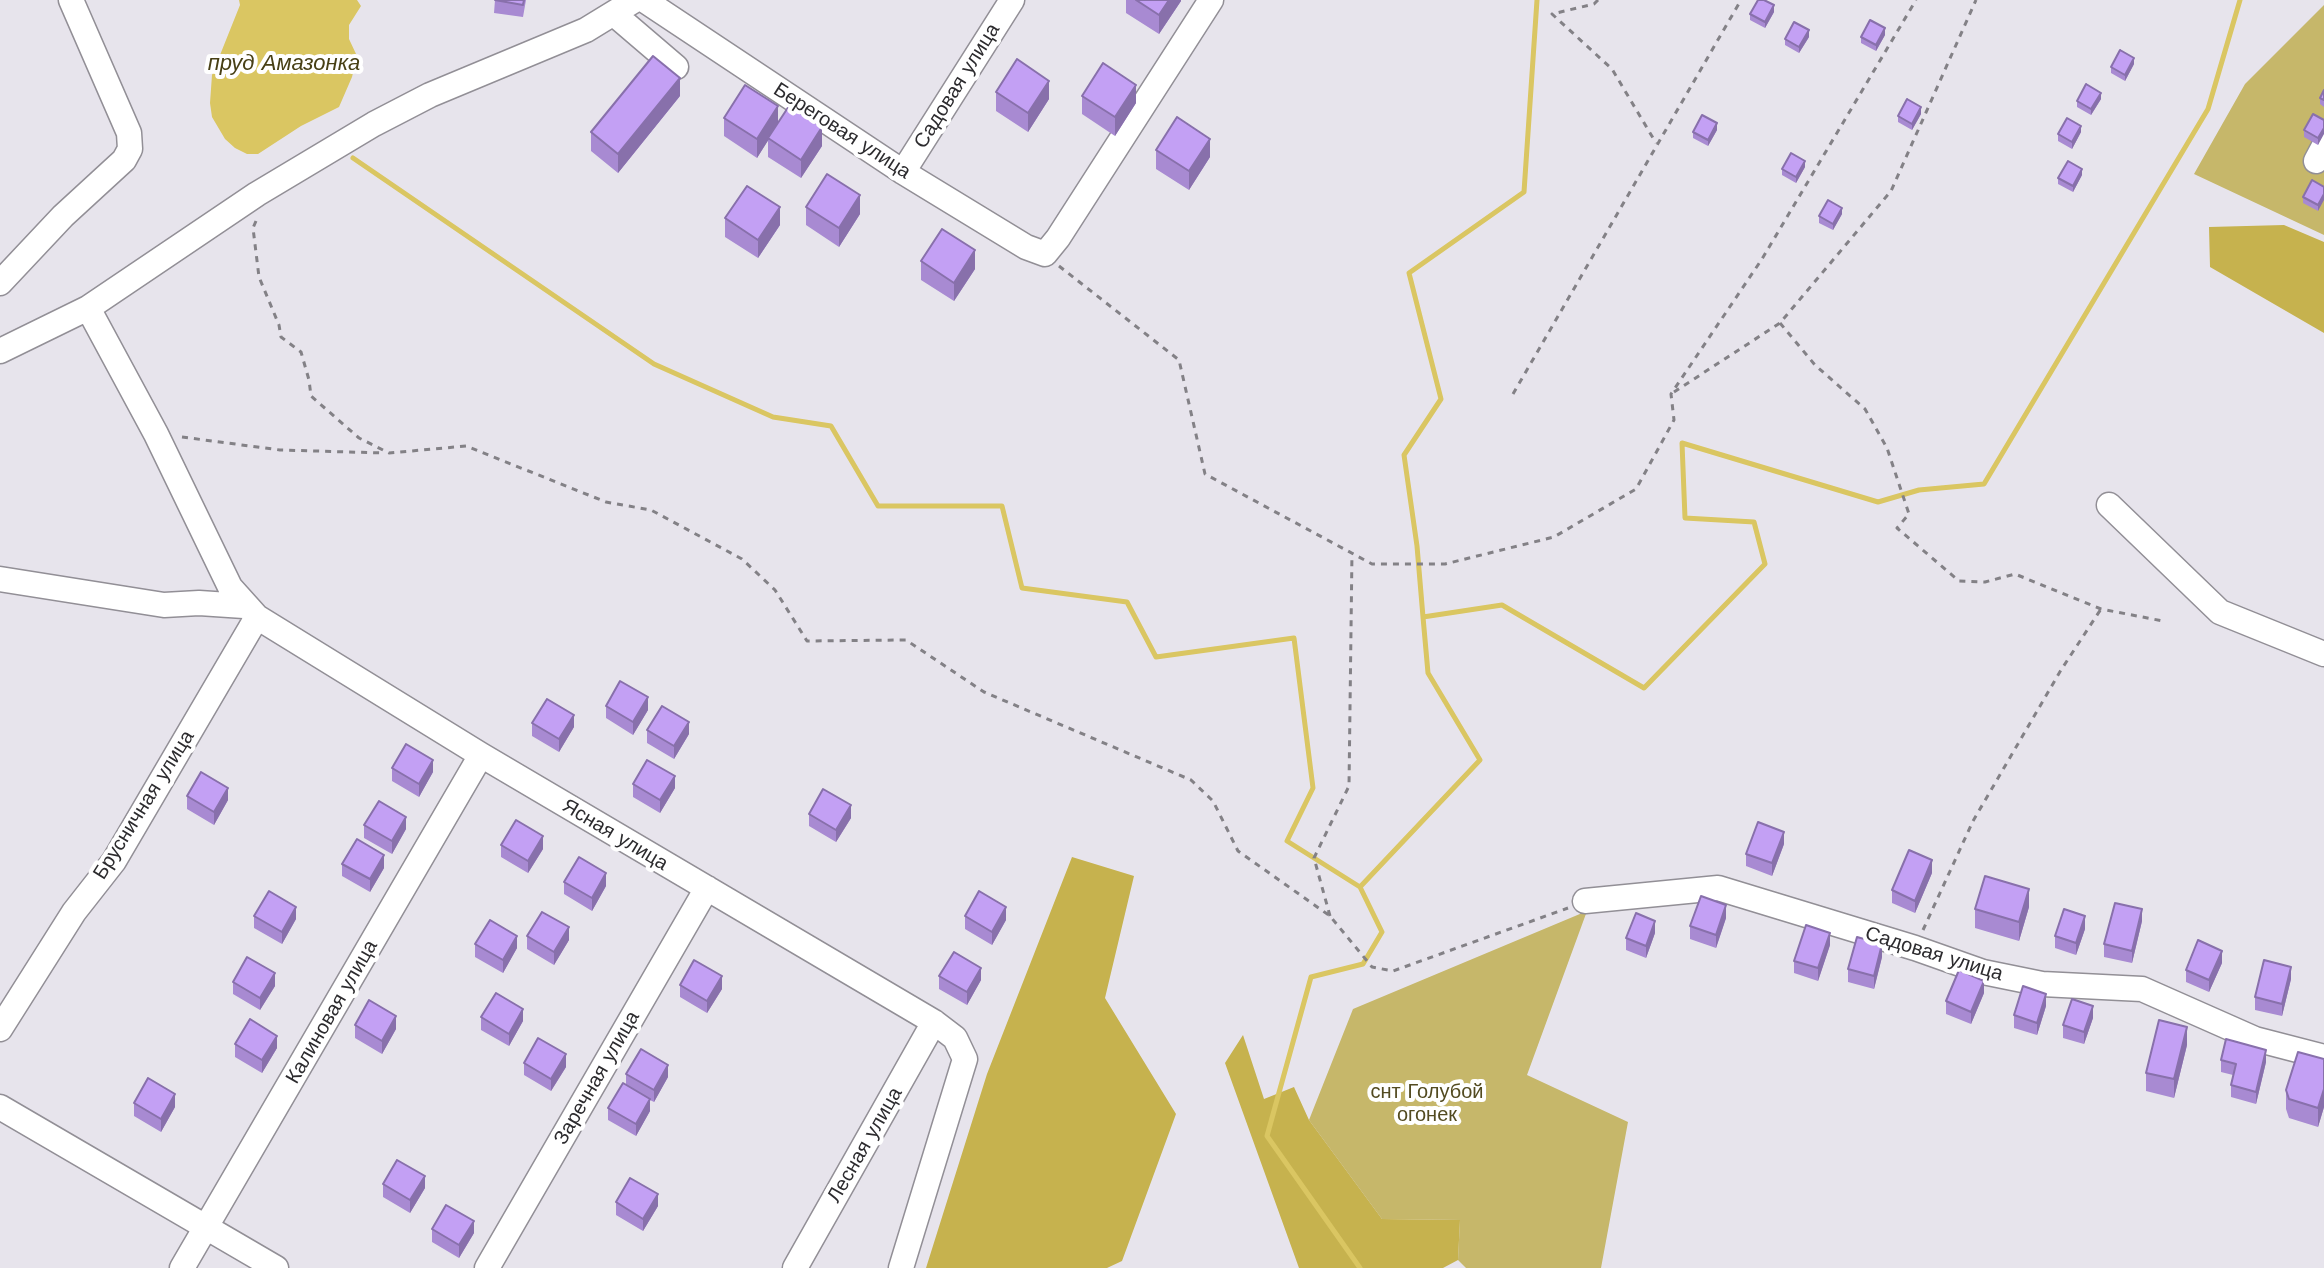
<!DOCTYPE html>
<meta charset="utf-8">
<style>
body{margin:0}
canvas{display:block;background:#e7e4ec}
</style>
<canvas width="2324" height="1268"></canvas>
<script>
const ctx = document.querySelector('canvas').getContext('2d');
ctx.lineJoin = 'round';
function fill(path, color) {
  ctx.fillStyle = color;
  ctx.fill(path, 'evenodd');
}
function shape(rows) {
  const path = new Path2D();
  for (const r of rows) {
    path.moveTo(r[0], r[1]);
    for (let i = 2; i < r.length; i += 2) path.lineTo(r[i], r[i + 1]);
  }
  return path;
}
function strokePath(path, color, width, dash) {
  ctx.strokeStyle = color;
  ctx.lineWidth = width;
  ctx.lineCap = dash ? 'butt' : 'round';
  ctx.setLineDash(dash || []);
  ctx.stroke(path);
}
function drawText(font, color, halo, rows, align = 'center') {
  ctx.font = font + ' "Work Sans",sans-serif';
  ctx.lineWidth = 8;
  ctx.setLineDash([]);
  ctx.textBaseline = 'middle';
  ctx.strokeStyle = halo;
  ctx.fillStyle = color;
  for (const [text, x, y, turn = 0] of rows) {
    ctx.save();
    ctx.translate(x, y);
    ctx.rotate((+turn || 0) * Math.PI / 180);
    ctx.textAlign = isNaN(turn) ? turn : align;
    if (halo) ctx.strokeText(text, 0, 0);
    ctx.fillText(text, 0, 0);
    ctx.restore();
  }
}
fill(shape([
 [2324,5,2324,235,2194,174,2245,84],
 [1587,911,1527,1075,1628,1122,1601,1268,1466,1268,1458,1260,1460,1220,1382,1219,1309,1120,1353,1009]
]), '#c6b76a');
fill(shape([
 [2284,225,2324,242,2324,333,2210,267,2209,227],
 [1072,857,1134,876,1105,998,1176,1114,1122,1261,1107,1268,926,1268,987,1074],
 [1243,1035,1264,1099,1294,1087,1309,1120,1382,1219,1460,1220,1458,1260,1443,1268,1299,1268,1225,1063]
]), '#c6b24e');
fill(shape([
 [239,0,357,0,361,6,349,25,349,39,357,56,352,77,339,107,301,126,258,154,247,154,235,148,225,139,212,117,210,103,212,75,240,5]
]), '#dac662');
strokePath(shape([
 [353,158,654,364,773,417,831,426,878,506,1002,506,1022,588,1127,602,1156,657,1294,638,1313,788,1287,841,1360,887],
 [1423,617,1417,546,1404,455,1441,399,1409,273,1524,192,1537,0],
 [1360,1268,1267,1136,1311,977,1363,964,1382,932,1360,887,1480,760,1428,673,1423,617,1502,605,1644,688,1765,564,1754,522,1685,518,1682,443,1878,502,1919,490,1984,484,2208,109,2240,0]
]), '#dac662', 5);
const minor = shape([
 [644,0,903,172,1026,247,1045,254,1058,238,1211,0],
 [614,14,676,67],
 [2316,161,2324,146],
 [903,172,1012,0],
 [0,283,63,216,124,160,130,149,129,133,71,0],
 [88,308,156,434,230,587,257,617,481,755,934,1022,955,1038,965,1059,901,1268],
 [0,351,88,308,257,194,374,124,430,95,586,30,635,0],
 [2109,505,2220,612,2324,654],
 [0,579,164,605,199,603,244,606],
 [1585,901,1718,888,1915,948,1983,972,2042,984,2142,989,2255,1039,2324,1057],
 [0,1029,74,912,114,861,257,617],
 [0,1107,276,1268],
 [182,1268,481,755],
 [487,1268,707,888],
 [795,1268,934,1022]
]);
strokePath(minor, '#928f96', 27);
strokePath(shape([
 [1598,0,1594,4,1552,14,1612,69,1656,143],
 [256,221,253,228,259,277,279,325,281,337,301,352,309,380,311,396,359,438,389,453,466,446,606,502,651,510,742,559,775,590,807,641,906,640,984,692,1191,780,1213,801,1238,851,1330,916,1372,967,1393,971,1568,908],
 [1059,266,1179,360,1205,474,1372,564,1445,564,1554,537,1636,489,1674,420,1671,394,1762,259,1916,0],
 [1780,323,1815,365,1865,409,1887,448,1909,514,1897,528,1959,581,1985,582,2015,574,2101,609,2163,621],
 [1674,392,1780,323,1891,191,1976,0],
 [1513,394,1741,0],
 [182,437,280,450,385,453],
 [1330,916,1314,858,1349,786,1352,552],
 [1923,930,1973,821,2061,670,2101,609]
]), '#838186', 3, [6, 6]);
strokePath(minor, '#fff', 24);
fill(shape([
 [495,0,526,0,523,17,494,13],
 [1126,0,1181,0,1181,1,1159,34,1126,13],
 [1774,12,1765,28,1750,20,1750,14],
 [1885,35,1876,51,1861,43,1861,37],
 [1809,37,1799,53,1785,45,1785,39],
 [2134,64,2125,81,2111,73,2111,67],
 [2324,90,2324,107,2320,104,2320,98],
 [996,92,1049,99,1028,132,996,111],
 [680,96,618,173,591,151,591,132],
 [1082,96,1136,103,1115,136,1082,114],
 [2101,99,2091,115,2077,107,2077,101],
 [1921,114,1912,130,1898,122,1898,116],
 [724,118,778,123,822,146,801,178,768,157,768,140,757,158,724,136],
 [2324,120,2318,145,2304,137,2304,130],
 [1717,130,1708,146,1693,138,1693,132],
 [2081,132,2072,149,2058,141,2058,134],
 [1156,150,1210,157,1189,190,1156,169],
 [1805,167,1796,183,1782,175,1782,169],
 [2082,175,2073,192,2058,184,2058,178],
 [2324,187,2318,211,2303,203,2303,197],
 [806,207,860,214,839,247,806,225],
 [1842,214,1833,230,1819,223,1819,216],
 [725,218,780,225,758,258,725,237],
 [921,261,975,269,954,301,921,280],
 [606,706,648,710,633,735,606,718],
 [532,723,574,727,559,752,532,736],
 [647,730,689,734,674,759,647,743],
 [392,768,433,772,419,797,392,781],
 [633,784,675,788,660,813,633,797],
 [187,796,228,800,214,825,187,809],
 [809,814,851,818,836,842,809,826],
 [364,825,406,829,392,854,364,838],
 [1784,844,1772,876,1746,866,1746,854],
 [501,845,543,849,528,873,501,857],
 [342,864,384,868,370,892,342,876],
 [1932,873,1915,913,1892,903,1892,890],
 [564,882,606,886,592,911,564,894],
 [2029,907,2019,941,1975,928,1975,909],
 [254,916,296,919,282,944,254,928],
 [965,916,1006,920,992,945,965,929],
 [1726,918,1716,948,1690,939,1690,926],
 [2142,921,2132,963,2104,957,2104,944],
 [2085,929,2076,955,2055,948,2055,936],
 [1655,933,1646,958,1626,950,1626,938],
 [527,936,569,940,554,965,527,949],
 [475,944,517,948,503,973,475,957],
 [1830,945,1818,981,1794,973,1794,961],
 [1882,957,1874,989,1848,982,1848,969],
 [2222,963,2209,992,2186,982,2186,970],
 [939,976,981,980,967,1005,939,989],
 [2291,979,2282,1016,2255,1010,2255,997],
 [233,982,275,986,260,1010,233,994],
 [680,985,722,989,707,1013,680,997],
 [1984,993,1971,1024,1946,1014,1946,1001],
 [2046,1006,2037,1035,2014,1028,2014,1015],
 [481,1017,523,1021,509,1046,481,1030],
 [2093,1018,2084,1044,2063,1038,2063,1025],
 [355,1025,396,1029,382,1054,355,1038],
 [235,1044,277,1048,262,1073,235,1057],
 [2187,1045,2174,1098,2146,1091,2146,1073],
 [2324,1059,2324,1107,2318,1127,2289,1118,2286,1109,2286,1090],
 [2221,1060,2266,1062,2256,1104,2231,1097,2231,1085,2233,1075,2221,1072],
 [524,1063,566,1067,551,1091,524,1075],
 [626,1074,668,1077,654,1102,650,1100,650,1111,636,1136,608,1120,608,1108,626,1085],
 [134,1103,175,1107,161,1132,134,1116],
 [383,1184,425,1188,410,1213,383,1197],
 [616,1202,658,1206,643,1231,616,1215],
 [432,1229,474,1233,459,1258,432,1242]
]), '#a88ad2');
fill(shape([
 [1169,0,1181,0,1181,1,1159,34,1159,15],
 [1774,5,1774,12,1765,28,1765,22],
 [1885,28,1885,35,1876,51,1876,45],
 [1809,30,1809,37,1799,53,1799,47],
 [2134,58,2134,64,2125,81,2125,75],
 [680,78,680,96,618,173,618,154],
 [1049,81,1049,99,1028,132,1028,113],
 [1136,85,1136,103,1115,136,1115,117],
 [2101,93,2101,99,2091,115,2091,109],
 [778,106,778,125,757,158,757,139],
 [1921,107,1921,114,1912,130,1912,124],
 [1717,123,1717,130,1708,146,1708,140],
 [2081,126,2081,132,2072,149,2072,142],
 [822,127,822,146,801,178,801,160],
 [2324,128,2324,134,2318,145,2318,138],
 [1210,139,1210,157,1189,190,1189,171],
 [1805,161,1805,167,1796,183,1796,177],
 [2082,169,2082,175,2073,192,2073,186],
 [2324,194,2324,200,2318,211,2318,205],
 [860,195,860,214,839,247,839,228],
 [780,207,780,225,758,258,758,240],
 [1842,208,1842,214,1833,230,1833,224],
 [975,250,975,269,954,301,954,283],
 [648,697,648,710,633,735,633,722],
 [574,715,574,727,559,752,559,739],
 [689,722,689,734,674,759,674,746],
 [433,760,433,772,419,797,419,784],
 [675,776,675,788,660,813,660,800],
 [228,788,228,800,214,825,214,812],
 [851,805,851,818,836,842,836,830],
 [406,817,406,829,392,854,392,841],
 [1784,832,1784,844,1772,876,1772,863],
 [543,836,543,849,528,873,528,861],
 [384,855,384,868,370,892,370,879],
 [1932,860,1932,873,1915,913,1915,901],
 [606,873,606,886,592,911,592,898],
 [2029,889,2029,907,2019,941,2019,922],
 [1726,905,1726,918,1716,948,1716,935],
 [296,907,296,919,282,944,282,932],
 [1006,907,1006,920,992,945,992,932],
 [2142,909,2142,921,2132,963,2132,951],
 [2085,916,2085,929,2076,955,2076,943],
 [1655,921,1655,933,1646,958,1646,946],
 [569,927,569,940,554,965,554,952],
 [1830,933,1830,945,1818,981,1818,968],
 [517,936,517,948,503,973,503,960],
 [1882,944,1882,957,1874,989,1874,976],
 [2222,951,2222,963,2209,992,2209,980],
 [2291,967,2291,979,2282,1016,2282,1004],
 [981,968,981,980,967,1005,967,992],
 [275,973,275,986,260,1010,260,998],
 [722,976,722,989,707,1013,707,1001],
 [1984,981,1984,993,1971,1024,1971,1012],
 [2046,994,2046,1006,2037,1035,2037,1023],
 [2093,1006,2093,1018,2084,1044,2084,1032],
 [523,1009,523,1021,509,1046,509,1034],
 [396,1016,396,1029,382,1054,382,1041],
 [2187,1027,2187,1045,2174,1098,2174,1079],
 [277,1036,277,1048,262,1073,262,1060],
 [2266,1050,2266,1062,2256,1104,2256,1092],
 [566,1054,566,1067,551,1091,551,1079],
 [668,1065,668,1077,654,1102,654,1090],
 [2324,1089,2324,1107,2318,1127,2318,1108],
 [175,1094,175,1107,161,1132,161,1119],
 [650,1099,650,1111,636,1136,636,1124],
 [425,1176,425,1188,410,1213,410,1200],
 [658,1194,658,1206,643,1231,643,1219],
 [474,1221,474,1233,459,1258,459,1245]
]), '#8870ab');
const building = shape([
 [495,0,524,0,523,5,495,0],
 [1136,0,1169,0,1159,15,1136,0],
 [1758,0,1764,0,1774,5,1765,22,1750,14,1758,0],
 [1870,20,1885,28,1876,45,1861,37,1870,20],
 [1794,22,1809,30,1799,47,1785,39,1794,22],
 [2120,50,2134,58,2125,75,2111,67,2120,50],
 [653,56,680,78,618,154,591,132,653,56],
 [1017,59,1049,81,1028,113,996,92,1017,59],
 [1103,63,1136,85,1115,117,1082,96,1103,63],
 [2086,84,2101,93,2091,109,2077,101,2086,84],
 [745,85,778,106,757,139,724,118,745,85],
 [2324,90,2324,100,2320,98,2324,90],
 [1907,99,1921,107,1912,124,1898,116,1907,99],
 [789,106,822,127,801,160,768,138,789,106],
 [2313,114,2324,120,2324,128,2318,138,2304,130,2313,114],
 [1702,115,1717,123,1708,140,1693,132,1702,115],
 [1177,117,1210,139,1189,171,1156,150,1177,117],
 [2067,118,2081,126,2072,142,2058,134,2067,118],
 [1791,153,1805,161,1796,177,1782,169,1791,153],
 [2068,161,2082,169,2073,186,2058,178,2068,161],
 [827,174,860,195,839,228,806,207,827,174],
 [2312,180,2324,187,2324,194,2318,205,2303,197,2312,180],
 [747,186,780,207,758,240,725,218,747,186],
 [1828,200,1842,208,1833,224,1819,216,1828,200],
 [942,229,975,250,954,283,921,261,942,229],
 [620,681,648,697,633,722,606,706,620,681],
 [547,699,574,715,559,739,532,723,547,699],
 [662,706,689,722,674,746,647,730,662,706],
 [406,744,433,760,419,784,392,768,406,744],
 [647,760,675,776,660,800,633,784,647,760],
 [201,772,228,788,214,812,187,796,201,772],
 [823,789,851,805,836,830,809,814,823,789],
 [379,801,406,817,392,841,364,825,379,801],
 [516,820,543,836,528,861,501,845,516,820],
 [1758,822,1784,832,1772,863,1746,854,1758,822],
 [357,839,384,855,370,879,342,864,357,839],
 [1909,850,1932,860,1915,901,1892,890,1909,850],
 [579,857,606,873,592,898,564,882,579,857],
 [1985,876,2029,889,2019,922,1975,909,1985,876],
 [269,891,296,907,282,932,254,916,269,891],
 [979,891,1006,907,992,932,965,916,979,891],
 [1701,896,1726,905,1716,935,1690,926,1701,896],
 [2115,903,2142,909,2132,951,2104,944,2115,903],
 [2064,909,2085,916,2076,943,2055,936,2064,909],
 [542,912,569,927,554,952,527,936,542,912],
 [1636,913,1655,921,1646,946,1626,938,1636,913],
 [490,920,517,936,503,960,475,944,490,920],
 [1806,925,1830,933,1818,968,1794,961,1806,925],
 [1857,937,1882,944,1874,976,1848,969,1857,937],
 [2198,940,2222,951,2209,980,2186,970,2198,940],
 [954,952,981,968,967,992,939,976,954,952],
 [247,957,275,973,260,998,233,982,247,957],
 [694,960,722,976,707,1001,680,985,694,960],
 [2264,960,2291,967,2282,1004,2255,997,2264,960],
 [1959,970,1984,981,1971,1012,1946,1001,1959,970],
 [2023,986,2046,994,2037,1023,2014,1015,2023,986],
 [496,993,523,1009,509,1034,481,1017,496,993],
 [2072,999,2093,1006,2084,1032,2063,1025,2072,999],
 [369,1000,396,1016,382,1041,355,1025,369,1000],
 [250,1019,277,1036,262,1060,235,1044,250,1019],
 [2159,1020,2187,1027,2174,1079,2146,1073,2159,1020],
 [538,1038,566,1054,551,1079,524,1063,538,1038],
 [2226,1039,2266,1050,2256,1092,2231,1085,2236,1064,2221,1060,2226,1039],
 [641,1049,668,1065,654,1090,626,1074,641,1049],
 [2298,1052,2324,1059,2324,1089,2318,1108,2289,1099,2286,1090,2298,1052],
 [148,1078,175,1094,161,1119,134,1103,148,1078],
 [623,1083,650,1099,636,1124,608,1108,623,1083],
 [397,1160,425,1176,410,1200,383,1184,397,1160],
 [630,1178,658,1194,643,1219,616,1202,630,1178],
 [446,1205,474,1221,459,1245,432,1229,446,1205]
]);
fill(building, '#c3a0f4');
strokePath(building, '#8870ab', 2);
drawText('20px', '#2c2b2e', '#fff', [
 ["Садовая улица",957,86,-58],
 ["Береговая улица",842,131,33],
 ["Брусничная улица",144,805,-58],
 ["Ясная улица",615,835,31],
 ["Садовая улица",1934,954,17],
 ["Калиновая улица",332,1012,-60],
 ["Заречная улица",597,1078,-60],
 ["Лесная улица",865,1145,-60]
]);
drawText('20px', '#534b21', '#fff', [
 ["снт Голубой",1427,1092],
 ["огонек",1427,1115]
]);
drawText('italic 22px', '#484016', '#fff', [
 ["пруд Амазонка",284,64]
]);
</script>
